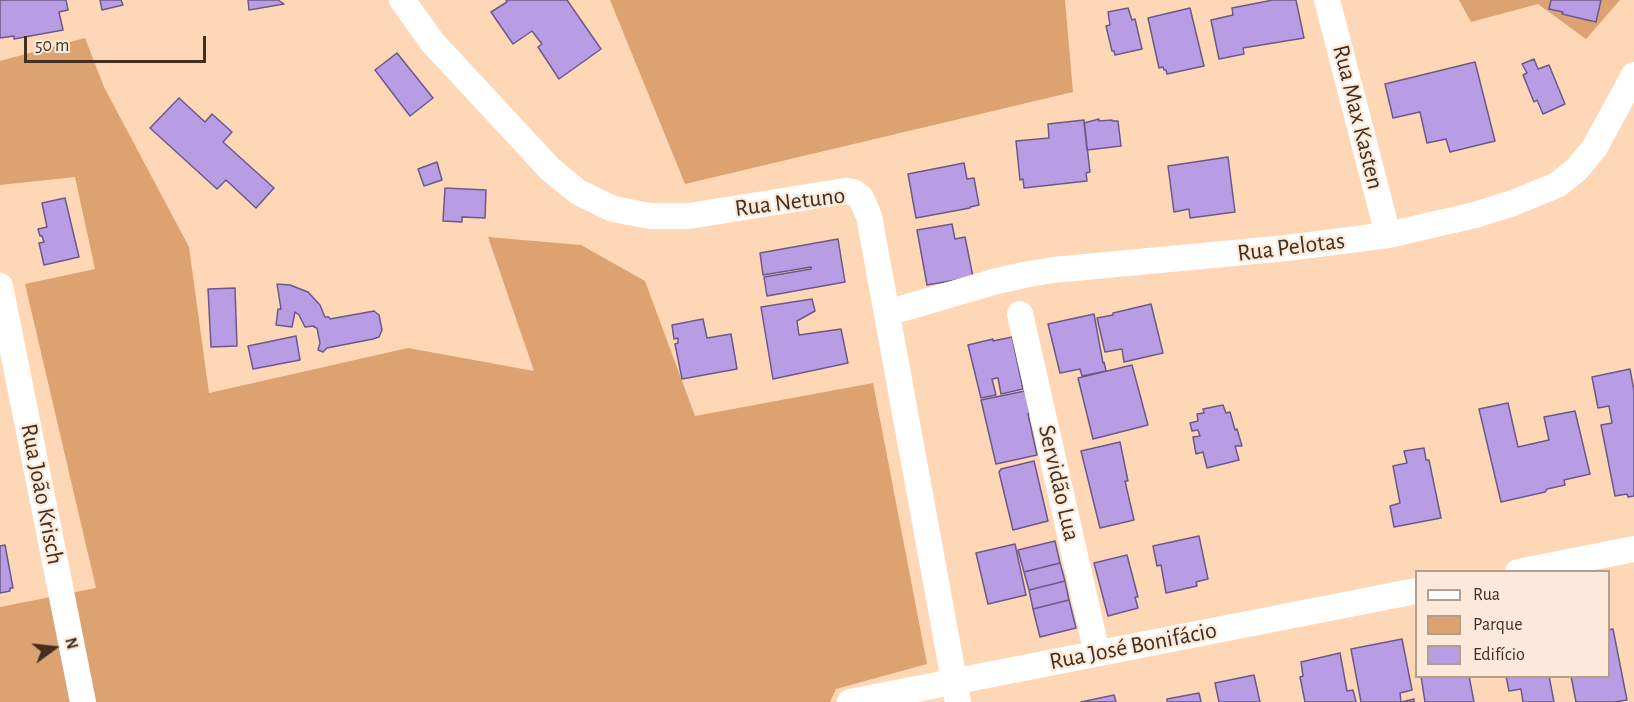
<!DOCTYPE html>
<meta charset="utf-8">
<style>
body{margin:0}
#map{position:relative;width:1634px;height:702px;overflow:hidden;background:#fed7b7;font-family:"Alegreya Sans",sans-serif}
canvas{display:block}
.legend{position:absolute;left:1415px;top:570px;width:195px;height:108px;box-sizing:border-box;background:#fde9d9;border:2px solid #b29f8f;margin:0;padding:8px 10px;list-style:none;font-size:18px;color:#422f1f}
.legend li{display:flex;align-items:center;gap:12px;height:30px}
.legend b{width:30px;border:2px solid #b29f8f}
.north{position:absolute;left:24px;top:618px;width:60px;height:60px;-webkit-text-stroke:4px #fde9d9;paint-order:stroke;rotate:75deg;font-size:16px;font-weight:700;line-height:24px;text-align:center;color:#422f1f}
.north::after{content:'';display:block;margin:auto;width:21px;height:27px;background:#422f1f;clip-path:polygon(50% 0,100% 100%,50% 72%,0 100%)}
.scale{position:absolute;left:24px;top:36px;width:182px;height:27px;box-sizing:border-box;border:3px solid #422f1f;border-top:0;padding-left:8px;font-size:18px;line-height:21px;white-space:nowrap;color:#422f1f;-webkit-text-stroke:4px #fde9d9;paint-order:stroke}
</style>
<div id="map">
<canvas width="1634" height="702"></canvas>
<ul class="legend">
<li><b style="height:8px;background:#fff"></b>Rua</li>
<li><b style="height:16px;background:#dca270"></b>Parque</li>
<li><b style="height:16px;background:#b89de4"></b>Edifício</li>
</ul>
<div class="north">N</div>
<div class="scale">50 m</div>
</div>
<script>
const ctx = document.querySelector('canvas').getContext('2d');
ctx.lineJoin = 'round';
function fill(path, color) {
  ctx.fillStyle = color;
  ctx.fill(path, 'evenodd');
}
function shape(rows) {
  const path = new Path2D();
  for (const r of rows) {
    path.moveTo(r[0], r[1]);
    for (let i = 2; i < r.length; i += 2) path.lineTo(r[i], r[i + 1]);
  }
  return path;
}
function strokePath(path, color, width, dash) {
  ctx.strokeStyle = color;
  ctx.lineWidth = width;
  ctx.lineCap = dash ? 'butt' : 'round';
  ctx.setLineDash(dash || []);
  ctx.stroke(path);
}
function drawText(font, color, halo, rows, align = 'center') {
  ctx.font = font + ' "Alegreya Sans",sans-serif';
  ctx.lineWidth = 4.5;
  ctx.setLineDash([]);
  ctx.textBaseline = 'middle';
  ctx.strokeStyle = halo;
  ctx.fillStyle = color;
  for (const [text, x, y, turn = 0] of rows) {
    ctx.save();
    ctx.translate(x, y);
    ctx.rotate((+turn || 0) * Math.PI / 180);
    ctx.textAlign = isNaN(turn) ? turn : align;
    if (halo) ctx.strokeText(text, 0, 0);
    ctx.fillText(text, 0, 0);
    ctx.restore();
  }
}
fill(shape([
 [610,0,1065,0,1073,92,685,184],
 [1459,0,1620,0,1586,39,1538,4,1471,22],
 [85,38,104,87,189,247,209,393,408,348,534,371,488,237,581,245,645,281,695,416,873,383,927,664,836,689,830,702,0,702,0,607,96,588,25,284,95,269,75,177,0,185,0,61]
]), '#dca270');
const building = shape([
 [0,0,66,0,68,10,59,12,63,30,14,39,14,36,0,38,0,0],
 [100,0,121,0,123,5,102,10,100,0],
 [248,0,278,0,284,4,249,10,248,0],
 [506,0,567,0,601,49,559,79,538,47,542,44,532,31,513,44,491,12,507,2,506,0],
 [1273,0,1296,0,1304,38,1243,48,1244,54,1219,59,1211,20,1233,15,1232,8,1273,0],
 [1551,0,1601,0,1596,22,1562,14,1563,12,1549,9,1551,0],
 [1128,8,1132,20,1135,19,1142,49,1115,55,1114,51,1112,51,1106,26,1110,25,1108,12,1128,8],
 [1190,8,1204,66,1167,74,1166,70,1164,70,1163,67,1159,68,1148,18,1190,8],
 [397,53,433,98,410,116,375,70,397,53],
 [1534,59,1538,69,1549,65,1565,104,1543,114,1537,100,1534,102,1523,75,1527,73,1522,64,1534,59],
 [1475,62,1495,141,1450,152,1446,139,1427,143,1420,112,1393,118,1385,84,1475,62],
 [179,98,205,122,212,114,232,132,223,142,274,188,256,208,226,180,217,189,150,128,179,98],
 [1099,119,1099,121,1112,120,1112,121,1118,121,1121,146,1087,150,1084,123,1099,119],
 [1084,120,1090,172,1086,173,1087,181,1024,188,1023,179,1020,180,1016,141,1049,138,1048,124,1084,120],
 [1228,157,1235,212,1190,218,1189,209,1174,212,1168,166,1228,157],
 [437,162,442,180,424,186,418,169,437,162],
 [964,163,967,179,974,178,979,205,970,207,970,208,916,218,908,174,964,163],
 [445,188,486,190,485,218,462,217,462,222,443,221,445,188],
 [65,198,79,257,44,265,39,243,44,242,42,236,40,236,38,229,47,227,42,203,65,198],
 [952,224,955,239,965,237,973,277,927,285,917,230,952,224],
 [838,239,845,282,767,296,764,277,811,269,811,267,763,275,760,253,838,239],
 [277,284,290,285,308,292,320,305,325,317,329,317,330,319,374,311,379,315,382,330,379,337,373,339,327,348,323,352,318,350,320,343,317,328,314,327,314,326,305,327,299,315,295,312,292,327,276,325,278,309,281,309,277,284],
 [235,288,237,346,211,347,208,289,235,288],
 [812,299,815,311,797,321,799,335,841,329,848,363,773,379,761,307,812,299],
 [1151,304,1163,353,1124,362,1122,349,1105,352,1097,318,1113,315,1113,313,1151,304],
 [1094,314,1103,363,1104,362,1106,371,1082,376,1080,369,1060,373,1048,324,1094,314],
 [703,319,707,338,731,334,737,369,682,379,675,344,678,343,678,338,674,339,672,325,703,319],
 [296,336,300,360,253,369,248,346,296,336],
 [1012,337,1023,389,1001,394,998,378,992,379,996,395,981,398,968,345,993,339,993,341,1012,337],
 [1132,365,1148,425,1093,439,1078,378,1132,365],
 [1630,369,1634,391,1634,496,1628,497,1627,494,1615,496,1601,425,1612,423,1609,406,1598,408,1592,377,1630,369],
 [1035,389,1039,411,1028,414,1037,455,996,464,981,400,1035,389],
 [1508,403,1518,447,1549,440,1544,417,1575,411,1590,474,1564,480,1565,485,1547,489,1545,492,1501,502,1479,409,1508,403],
 [1223,405,1226,413,1230,412,1235,430,1237,429,1242,446,1235,446,1239,460,1207,468,1203,452,1196,454,1193,437,1200,436,1198,430,1192,431,1190,423,1198,421,1197,414,1204,413,1203,409,1223,405],
 [1120,442,1128,481,1125,481,1134,520,1100,528,1081,451,1120,442],
 [1424,448,1426,460,1429,460,1441,518,1394,527,1390,506,1400,503,1393,466,1407,463,1404,451,1424,448],
 [1034,461,1048,521,1013,530,999,472,1001,469,1034,461],
 [1199,536,1208,579,1196,582,1197,586,1166,593,1161,565,1157,566,1153,546,1199,536],
 [1055,541,1060,563,1024,572,1018,550,1055,541],
 [1015,544,1026,595,988,604,976,553,1015,544],
 [5,545,13,588,10,588,10,591,0,593,0,546,5,545],
 [1127,555,1138,597,1135,597,1138,608,1108,616,1094,563,1127,555],
 [1060,563,1065,581,1029,590,1024,572,1060,563],
 [1065,581,1069,600,1033,609,1029,590,1065,581],
 [1069,600,1076,628,1040,637,1033,609,1069,600],
 [1613,629,1627,700,1615,702,1576,702,1571,676,1608,676,1608,630,1613,629],
 [1402,639,1412,690,1400,693,1401,702,1414,699,1414,702,1361,702,1351,649,1402,639],
 [1340,653,1347,691,1353,690,1356,702,1305,702,1300,677,1303,676,1301,662,1340,653],
 [1254,675,1260,702,1219,702,1215,683,1254,675],
 [1421,676,1469,676,1474,702,1425,702,1421,676],
 [1506,676,1549,676,1554,702,1523,702,1521,689,1509,691,1506,676],
 [1199,693,1201,702,1167,702,1167,699,1199,693],
 [1114,695,1116,702,1081,702,1114,695]
]);
fill(building, '#b89de4');
strokePath(building, '#6c5989', 1.5);
strokePath(shape([
 [402,0,433,43,550,169,578,192,613,209,650,216,689,216,845,191,853,192,861,198,869,216,958,702],
 [1327,0,1388,235],
 [0,286,83,702],
 [887,313,997,281,1029,274,1053,270,1287,248,1388,235,1475,215,1513,203,1557,185,1577,169,1595,147,1634,75],
 [1020,314,1097,653],
 [1518,572,1634,549],
 [850,702,1416,591]
]), '#fff', 26);
drawText('24px', '#422f1f', '#fde9d9', [
 ["Rua Max Kasten",1358,117,76],
 ["Rua Netuno",790,202,-7],
 ["Rua Pelotas",1291,247,-7],
 ["Servidão Lua",1059,483,77],
 ["Rua João Krisch",42,494,79],
 ["Rua José Bonifácio",1133,646,-11]
]);
</script>
